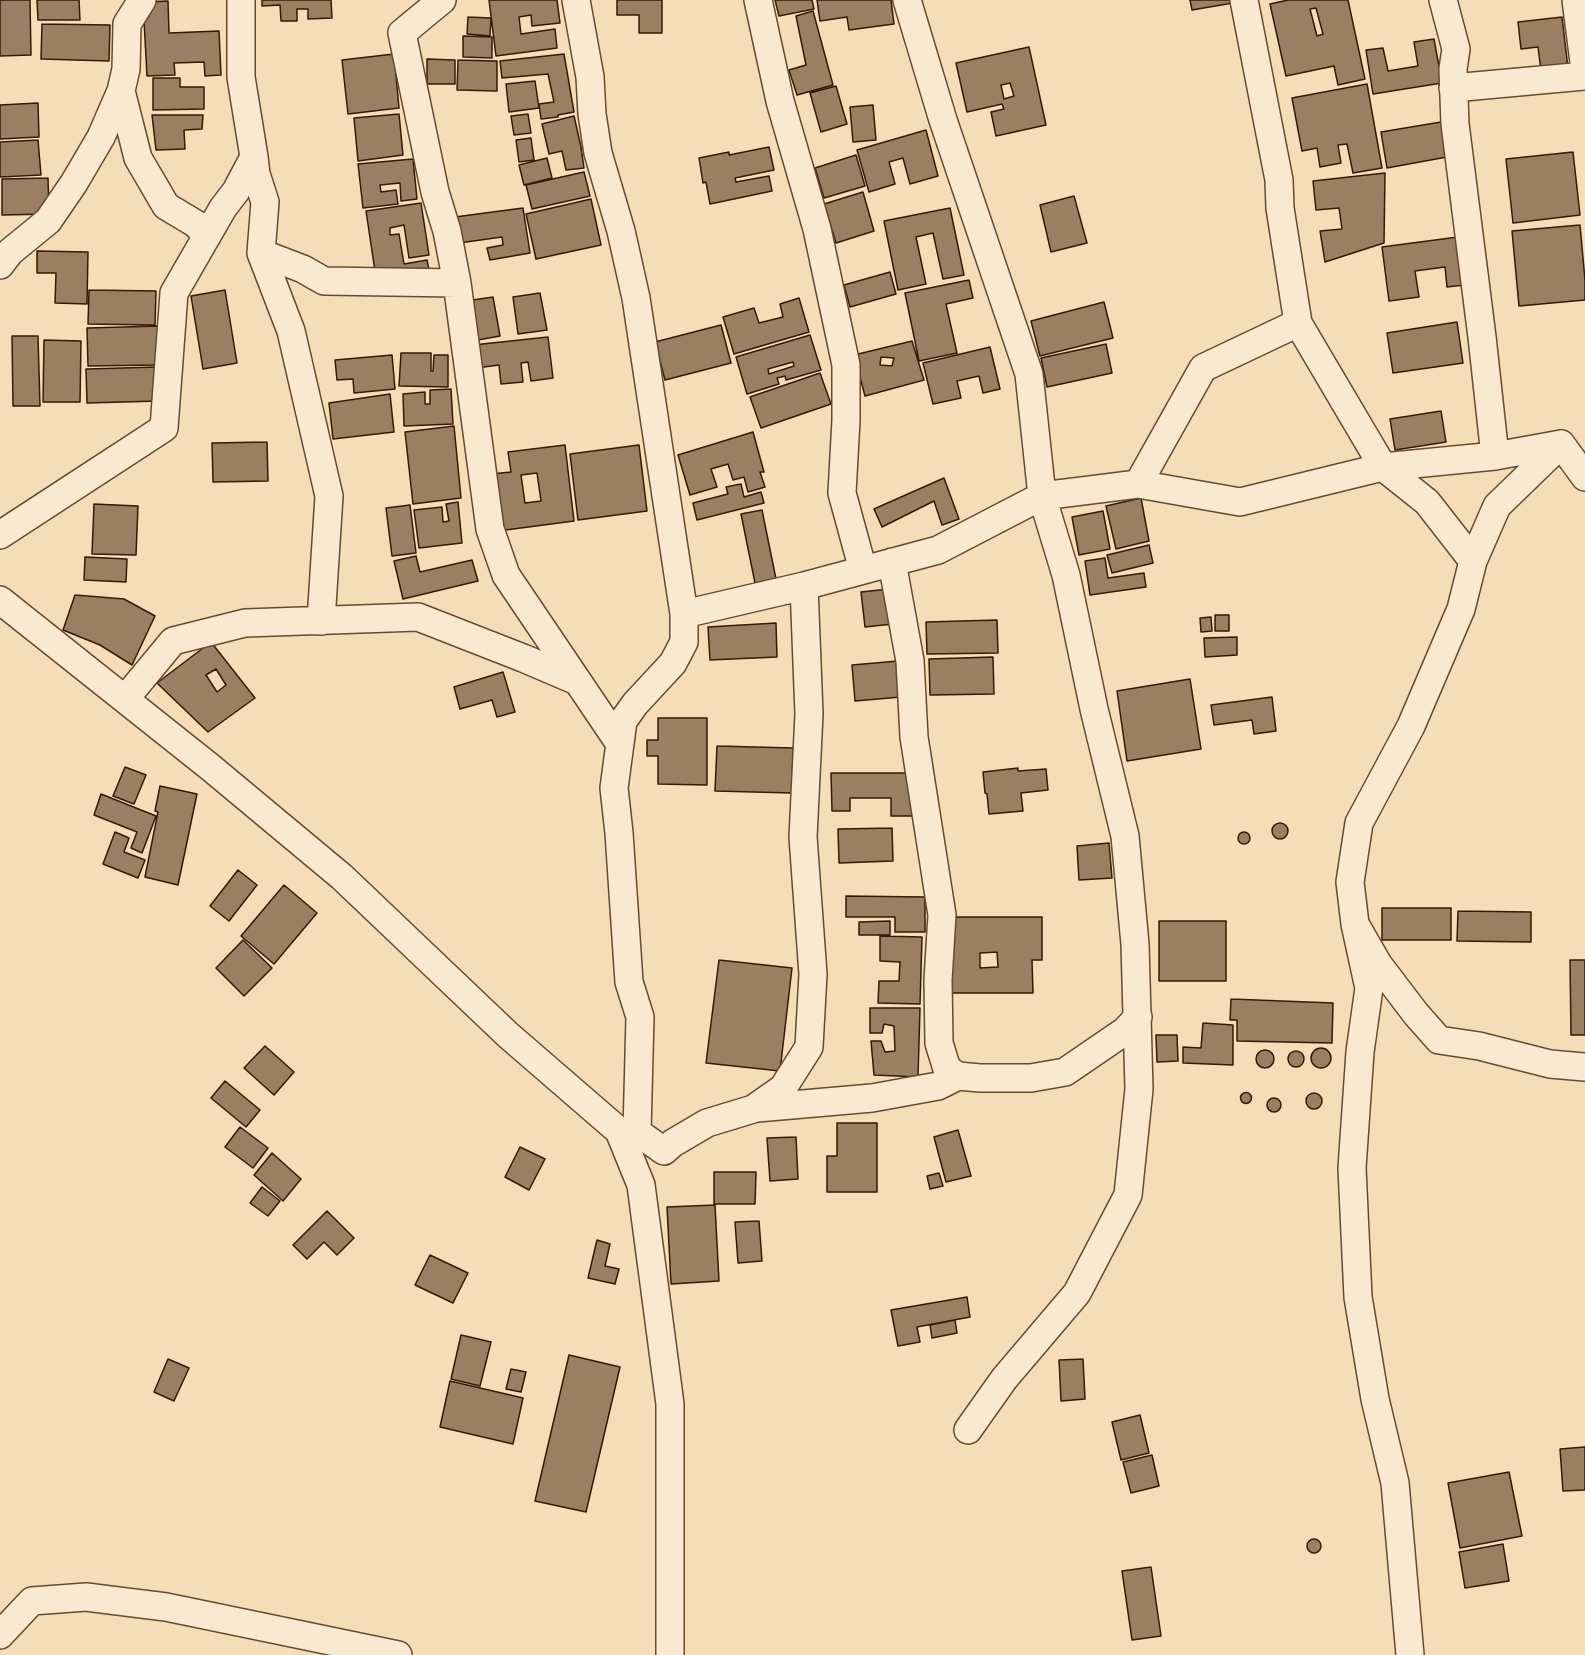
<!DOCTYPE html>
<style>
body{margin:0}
canvas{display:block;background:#f4ddb7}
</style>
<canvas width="1585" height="1655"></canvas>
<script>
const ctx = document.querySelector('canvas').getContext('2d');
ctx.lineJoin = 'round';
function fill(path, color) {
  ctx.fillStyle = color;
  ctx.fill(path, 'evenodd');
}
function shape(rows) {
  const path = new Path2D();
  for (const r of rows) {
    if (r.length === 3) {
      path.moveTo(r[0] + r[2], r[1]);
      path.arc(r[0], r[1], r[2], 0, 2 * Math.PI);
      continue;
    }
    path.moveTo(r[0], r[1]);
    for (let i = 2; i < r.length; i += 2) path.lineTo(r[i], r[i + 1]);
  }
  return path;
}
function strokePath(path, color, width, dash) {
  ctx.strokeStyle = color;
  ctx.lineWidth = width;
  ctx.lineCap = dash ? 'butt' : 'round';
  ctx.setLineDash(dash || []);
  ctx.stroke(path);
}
const building = shape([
 [0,0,30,0,31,55,0,56,0,0],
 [37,0,79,0,80,20,38,20,37,0],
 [262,0,331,0,332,18,308,19,308,9,297,9,297,21,281,21,280,5,262,6,262,0],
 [489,0,557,0,560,23,532,26,531,15,519,17,521,34,555,29,557,48,496,56,489,0],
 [617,0,662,0,662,33,639,33,639,15,617,15,617,0],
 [775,0,812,0,814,9,779,16,775,0],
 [817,0,891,0,894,24,849,30,847,17,820,21,817,0],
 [1190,0,1233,0,1233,3,1192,10,1190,0],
 [1288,0,1348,0,1365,79,1338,85,1334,66,1286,76,1270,4,1288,0],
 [1316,8,1323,34,1317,36,1310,9,1316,8],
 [168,1,169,33,219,31,221,75,205,76,204,62,174,63,175,75,147,76,143,2,168,1],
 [813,11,833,85,797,95,789,70,806,65,796,16,813,11],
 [468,17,491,18,490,36,467,34,468,17],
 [1562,17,1568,68,1541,71,1538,47,1521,49,1518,22,1562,17],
 [42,24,110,25,109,61,41,59,42,24],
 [463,36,492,37,492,58,463,57,463,36],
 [1434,39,1442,83,1373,94,1366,50,1383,48,1388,71,1418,66,1414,42,1434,39],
 [1029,47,1046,125,996,136,991,112,1004,109,1002,104,967,112,956,63,1029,47],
 [1010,83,1014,96,1004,99,1001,85,1010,83],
 [394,54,399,108,348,114,342,60,394,54],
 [564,54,574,112,558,115,558,117,541,119,539,104,554,102,548,74,502,78,500,61,564,54],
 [427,59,455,60,455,84,427,84,427,59],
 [458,60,497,61,497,91,457,90,458,60],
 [153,78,180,78,180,87,204,87,204,109,153,110,153,78],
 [535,81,539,108,509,112,506,84,535,81],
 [1367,84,1382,168,1353,173,1347,144,1338,145,1341,163,1320,167,1317,148,1302,151,1292,98,1367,84],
 [836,86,847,124,821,132,810,93,836,86],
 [38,103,39,137,0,139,0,105,38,103],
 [873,105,876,140,853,142,850,107,873,105],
 [399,114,403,155,358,161,354,118,399,114],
 [528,114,531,133,514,135,511,116,528,114],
 [152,115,203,115,202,129,184,130,185,149,156,150,152,115],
 [574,116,581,147,584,168,566,170,562,151,549,154,542,124,574,116],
 [1441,122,1447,157,1387,168,1381,132,1441,122],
 [926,130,938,176,910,184,903,158,889,162,895,184,869,192,857,150,926,130],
 [531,138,534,160,519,162,516,140,531,138],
 [38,140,41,175,0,177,0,142,38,140],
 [769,147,774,170,735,178,736,182,769,176,772,191,710,204,706,182,703,183,699,158,729,152,729,155,769,147],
 [1573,152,1580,215,1513,223,1506,159,1573,152],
 [856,155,865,186,824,198,815,168,856,155],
 [547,158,552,178,524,185,519,165,547,158],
 [413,159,417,199,401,201,400,183,380,185,381,192,396,190,398,204,363,208,358,164,413,159],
 [584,172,590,196,532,209,526,185,584,172],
 [1385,173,1384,243,1325,262,1320,231,1342,229,1339,208,1316,210,1313,181,1385,173],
 [48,178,49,214,2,215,2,179,48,178],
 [863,192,874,231,836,243,824,204,863,192],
 [1074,196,1087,243,1051,252,1040,205,1074,196],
 [591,199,601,245,536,259,526,214,591,199],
 [421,203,429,255,409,258,404,225,390,228,390,235,399,234,404,264,427,260,429,270,376,278,366,211,421,203],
 [523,208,530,253,490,260,487,248,503,245,502,237,459,243,455,217,523,208],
 [950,208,964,275,943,279,933,233,916,237,926,284,898,290,884,221,950,208],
 [1580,225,1585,280,1585,300,1519,306,1512,231,1580,225],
 [1458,237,1464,285,1447,287,1445,267,1415,271,1419,297,1389,301,1382,247,1458,237],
 [37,251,88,252,87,304,55,303,56,273,37,273,37,251],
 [890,272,896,294,850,307,844,285,890,272],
 [969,280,973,298,946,304,957,353,919,361,905,293,969,280],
 [89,290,156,291,155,325,88,324,89,290],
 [225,290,237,363,203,369,191,296,225,290],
 [540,293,547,330,518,334,513,297,540,293],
 [493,297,500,336,472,341,466,301,493,297],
 [799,298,809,332,734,354,723,317,754,308,759,323,783,317,780,304,799,298],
 [1104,302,1113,338,1040,356,1031,321,1104,302],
 [1457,322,1463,363,1393,373,1387,333,1457,322],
 [721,325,731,363,665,380,655,342,721,325],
 [158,326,159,365,88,366,87,328,158,326],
 [810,335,821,370,786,380,785,376,777,378,779,384,747,394,736,357,810,335],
 [793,362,794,366,769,374,768,369,793,362],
 [12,336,38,336,40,406,13,406,12,336],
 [548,337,553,378,531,381,528,362,521,363,523,382,501,384,499,365,476,368,473,345,548,337],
 [44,340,81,341,80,402,43,402,44,340],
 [912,341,924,380,865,396,854,355,912,341],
 [881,357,894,358,892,366,880,365,881,357],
 [1106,344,1112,373,1047,387,1041,358,1106,344],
 [990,347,1000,389,983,393,979,376,957,381,961,398,933,404,923,363,990,347],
 [401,353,431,353,431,371,433,371,434,355,448,355,448,387,399,386,401,353],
 [392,355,395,389,354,393,353,379,337,380,335,360,392,355],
 [158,367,159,401,87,403,86,369,158,367],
 [820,373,831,404,761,428,750,397,820,373],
 [451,389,453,424,404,426,403,394,425,392,425,404,430,404,430,390,451,389],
 [390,394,394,432,333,439,329,403,390,394],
 [1441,411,1446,442,1395,450,1390,419,1441,411],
 [454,426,461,498,413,504,405,432,454,426],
 [753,432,764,472,760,472,765,487,748,492,744,477,733,480,728,464,711,469,717,487,690,495,678,455,753,432],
 [267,442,268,481,213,482,212,443,267,442],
 [565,445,574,521,498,531,491,474,511,472,508,452,565,445],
 [537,473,541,501,525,503,521,475,537,473],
 [639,445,647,511,578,520,570,454,639,445],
 [944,478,959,519,942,525,934,501,882,527,874,509,944,478],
 [741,484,744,497,761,492,764,503,697,520,693,503,728,494,726,487,741,484],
 [1141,498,1149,541,1116,549,1106,506,1141,498],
 [458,502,462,543,419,548,414,510,442,507,443,522,449,521,446,504,458,502],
 [94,504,138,506,136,555,92,554,94,504],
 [410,505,416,553,392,556,386,508,410,505],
 [762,510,776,579,755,583,741,514,762,510],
 [1103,511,1110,549,1079,555,1072,517,1103,511],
 [1149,545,1153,563,1112,573,1107,555,1149,545],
 [416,556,420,572,472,560,478,581,403,599,394,561,416,556],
 [85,557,127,559,126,582,84,580,85,557],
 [1105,558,1108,578,1144,573,1146,587,1090,595,1085,561,1105,558],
 [889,589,893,624,865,627,861,592,889,589],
 [75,595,124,599,155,616,132,665,100,645,63,630,75,595],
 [1215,615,1229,615,1229,631,1215,631,1215,615],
 [1211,617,1212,631,1201,632,1200,618,1211,617],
 [997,620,998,653,927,654,926,622,997,620],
 [776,623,777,657,710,660,708,627,776,623],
 [1237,637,1237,655,1205,657,1204,638,1237,637],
 [211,642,255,698,208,732,157,683,211,642],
 [216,669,226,685,217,692,206,675,216,669],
 [993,657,994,694,930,695,929,659,993,657],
 [898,661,901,697,855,701,852,665,898,661],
 [503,672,515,712,497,717,492,700,460,709,454,687,503,672],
 [1190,679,1201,749,1127,761,1117,691,1190,679],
 [1272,697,1276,731,1254,734,1252,720,1214,725,1211,705,1272,697],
 [658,718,707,718,707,785,658,784,658,756,647,756,647,740,658,740,658,718],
 [717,746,793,748,792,793,715,791,717,746],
 [125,767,146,775,134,804,113,796,125,767],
 [1018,768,1018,771,1046,769,1048,790,1021,793,1023,811,989,814,987,794,985,793,983,772,1018,768],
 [831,773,916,773,916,816,891,816,891,798,850,798,850,811,832,811,831,773],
 [160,786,197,794,178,885,145,877,158,812,155,811,160,786],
 [101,794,156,816,142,853,131,848,137,832,94,815,101,794],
 [1280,831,8],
 [892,828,893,861,839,863,838,829,892,828],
 [1244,838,6],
 [115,832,129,838,124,852,145,860,138,878,103,864,115,832],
 [1109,843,1112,878,1079,880,1077,846,1109,843],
 [238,870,257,885,229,921,210,906,238,870],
 [284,885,317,913,274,964,241,936,284,885],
 [846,896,925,897,925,932,895,932,895,917,846,917,846,896],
 [1382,908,1451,908,1451,940,1382,940,1382,908],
 [1458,911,1531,912,1531,942,1457,941,1458,911],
 [953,917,1042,917,1042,960,1032,960,1033,993,952,993,953,917],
 [997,952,998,967,980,968,980,953,997,952],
 [890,921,890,935,859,935,859,922,890,921],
 [1159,921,1226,921,1226,981,1159,981,1159,921],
 [880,936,922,937,920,1004,878,1003,879,981,899,981,900,962,880,961,880,936],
 [243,940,272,968,244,996,216,968,243,940],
 [719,960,792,968,780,1071,706,1063,719,960],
 [1570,960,1585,960,1585,1035,1571,1035,1570,960],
 [1231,999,1333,1003,1332,1043,1237,1041,1237,1020,1230,1020,1231,999],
 [870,1008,920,1008,918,1077,874,1075,871,1041,881,1041,885,1052,895,1051,894,1026,884,1024,882,1033,870,1033,870,1008],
 [1203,1023,1233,1025,1233,1065,1183,1063,1183,1047,1201,1048,1203,1023],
 [1156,1035,1177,1035,1178,1061,1157,1062,1156,1035],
 [265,1046,294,1072,274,1095,244,1068,265,1046],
 [1321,1058,10],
 [1265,1059,9],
 [1296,1059,8],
 [225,1081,260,1110,246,1127,211,1098,225,1081],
 [1246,1098,5.5],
 [1314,1101,8],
 [1274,1105,7],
 [837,1123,877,1123,877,1192,827,1192,827,1156,837,1156,837,1123],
 [240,1127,268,1148,253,1168,225,1147,240,1127],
 [958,1130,971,1176,946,1182,934,1137,958,1130],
 [796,1137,798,1179,770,1181,767,1138,796,1137],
 [520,1147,545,1159,529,1190,505,1177,520,1147],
 [272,1153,301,1179,283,1201,254,1175,272,1153],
 [714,1172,756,1172,755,1204,714,1204,714,1172],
 [939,1173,943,1186,930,1189,927,1176,939,1173],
 [262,1187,280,1201,268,1216,250,1203,262,1187],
 [715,1205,719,1281,671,1284,667,1207,715,1205],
 [327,1211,354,1238,337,1255,324,1242,307,1259,293,1245,327,1211],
 [759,1221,762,1261,738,1263,735,1222,759,1221],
 [597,1240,610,1244,605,1266,619,1269,615,1284,588,1278,597,1240],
 [430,1255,468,1273,453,1303,415,1285,430,1255],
 [967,1297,970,1317,917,1327,920,1342,898,1346,891,1310,967,1297],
 [955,1320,957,1333,932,1338,930,1325,955,1320],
 [461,1335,491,1342,480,1386,451,1379,461,1335],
 [569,1355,620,1367,586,1512,535,1501,569,1355],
 [168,1359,189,1368,174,1401,154,1392,168,1359],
 [1083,1359,1085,1399,1061,1401,1059,1360,1083,1359],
 [511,1369,526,1372,521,1392,506,1389,511,1369],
 [450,1381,523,1398,513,1444,440,1427,450,1381],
 [1140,1415,1149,1453,1121,1460,1112,1422,1140,1415],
 [1585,1447,1585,1490,1563,1491,1560,1449,1585,1447],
 [1152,1455,1159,1486,1131,1493,1123,1462,1152,1455],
 [1509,1472,1522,1536,1460,1548,1448,1483,1509,1472],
 [1314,1546,7],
 [1503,1544,1509,1581,1465,1588,1459,1552,1503,1544],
 [1151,1567,1161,1636,1132,1640,1122,1571,1151,1567]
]);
fill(building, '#9a7f62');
strokePath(building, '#381905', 1.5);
const street = shape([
 [442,0,402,33,435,192,447,231,457,283,490,529,506,575,620,744],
 [576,0,590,77,592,114,598,153,621,231,636,298,684,614,684,642,673,663,635,704,623,721,614,788,619,833,629,982,640,1017,637,1132,625,1145],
 [758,0,780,101,817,229,846,365,846,420,842,493,863,570],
 [907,0,943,120,1029,374,1042,496,1066,575,1094,709,1125,836,1135,944,1139,1089,1128,1195,1077,1293,1004,1379,968,1430],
 [1244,0,1279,180,1280,208,1298,323,1383,467,1495,456,1561,444,1585,477],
 [1443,0,1456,49,1453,69,1455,124,1482,337,1495,456],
 [1576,0,1585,70],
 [1453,88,1585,76],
 [121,91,138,158,166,206,196,224,207,236],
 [254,157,256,174,265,202,261,253,303,269,324,281,457,283],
 [261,253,291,331,329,496,321,621],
 [0,265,10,252,48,221,74,183,101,137,121,91,126,69,127,24,142,0],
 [1138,484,1240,502,1383,467,1427,502,1473,561,1497,506,1561,444],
 [0,535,164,428,174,293,223,208,236,191,254,157,241,77,241,0],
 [1473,561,1461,609,1411,726,1359,823,1350,882,1355,924,1378,964,1416,1014,1439,1040,1479,1046,1550,1064,1585,1067],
 [892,562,910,661,914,737,942,915,938,980,939,1043,947,1069,958,1076,980,1078,1031,1078,1065,1072,1125,1031,1138,1017],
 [0,600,210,767,342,877,508,1035,619,1131,641,1185,670,1404,670,1655],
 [684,614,804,586,938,550,1042,496,1138,484,1203,368,1298,323],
 [125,699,173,641,245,623,418,617,523,658,577,681],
 [1355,924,1369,988,1360,1052,1352,1168,1358,1297,1375,1399,1395,1483,1410,1655],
 [757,1108,872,1098,938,1086,958,1076],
 [637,1132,664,1151,673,1143,707,1123,753,1109,783,1088,809,1047,813,974,803,837,809,714,804,586],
 [0,1635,32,1601,86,1597,166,1607,398,1655]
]);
strokePath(street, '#674a32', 30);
strokePath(street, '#f8e9d0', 27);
</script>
